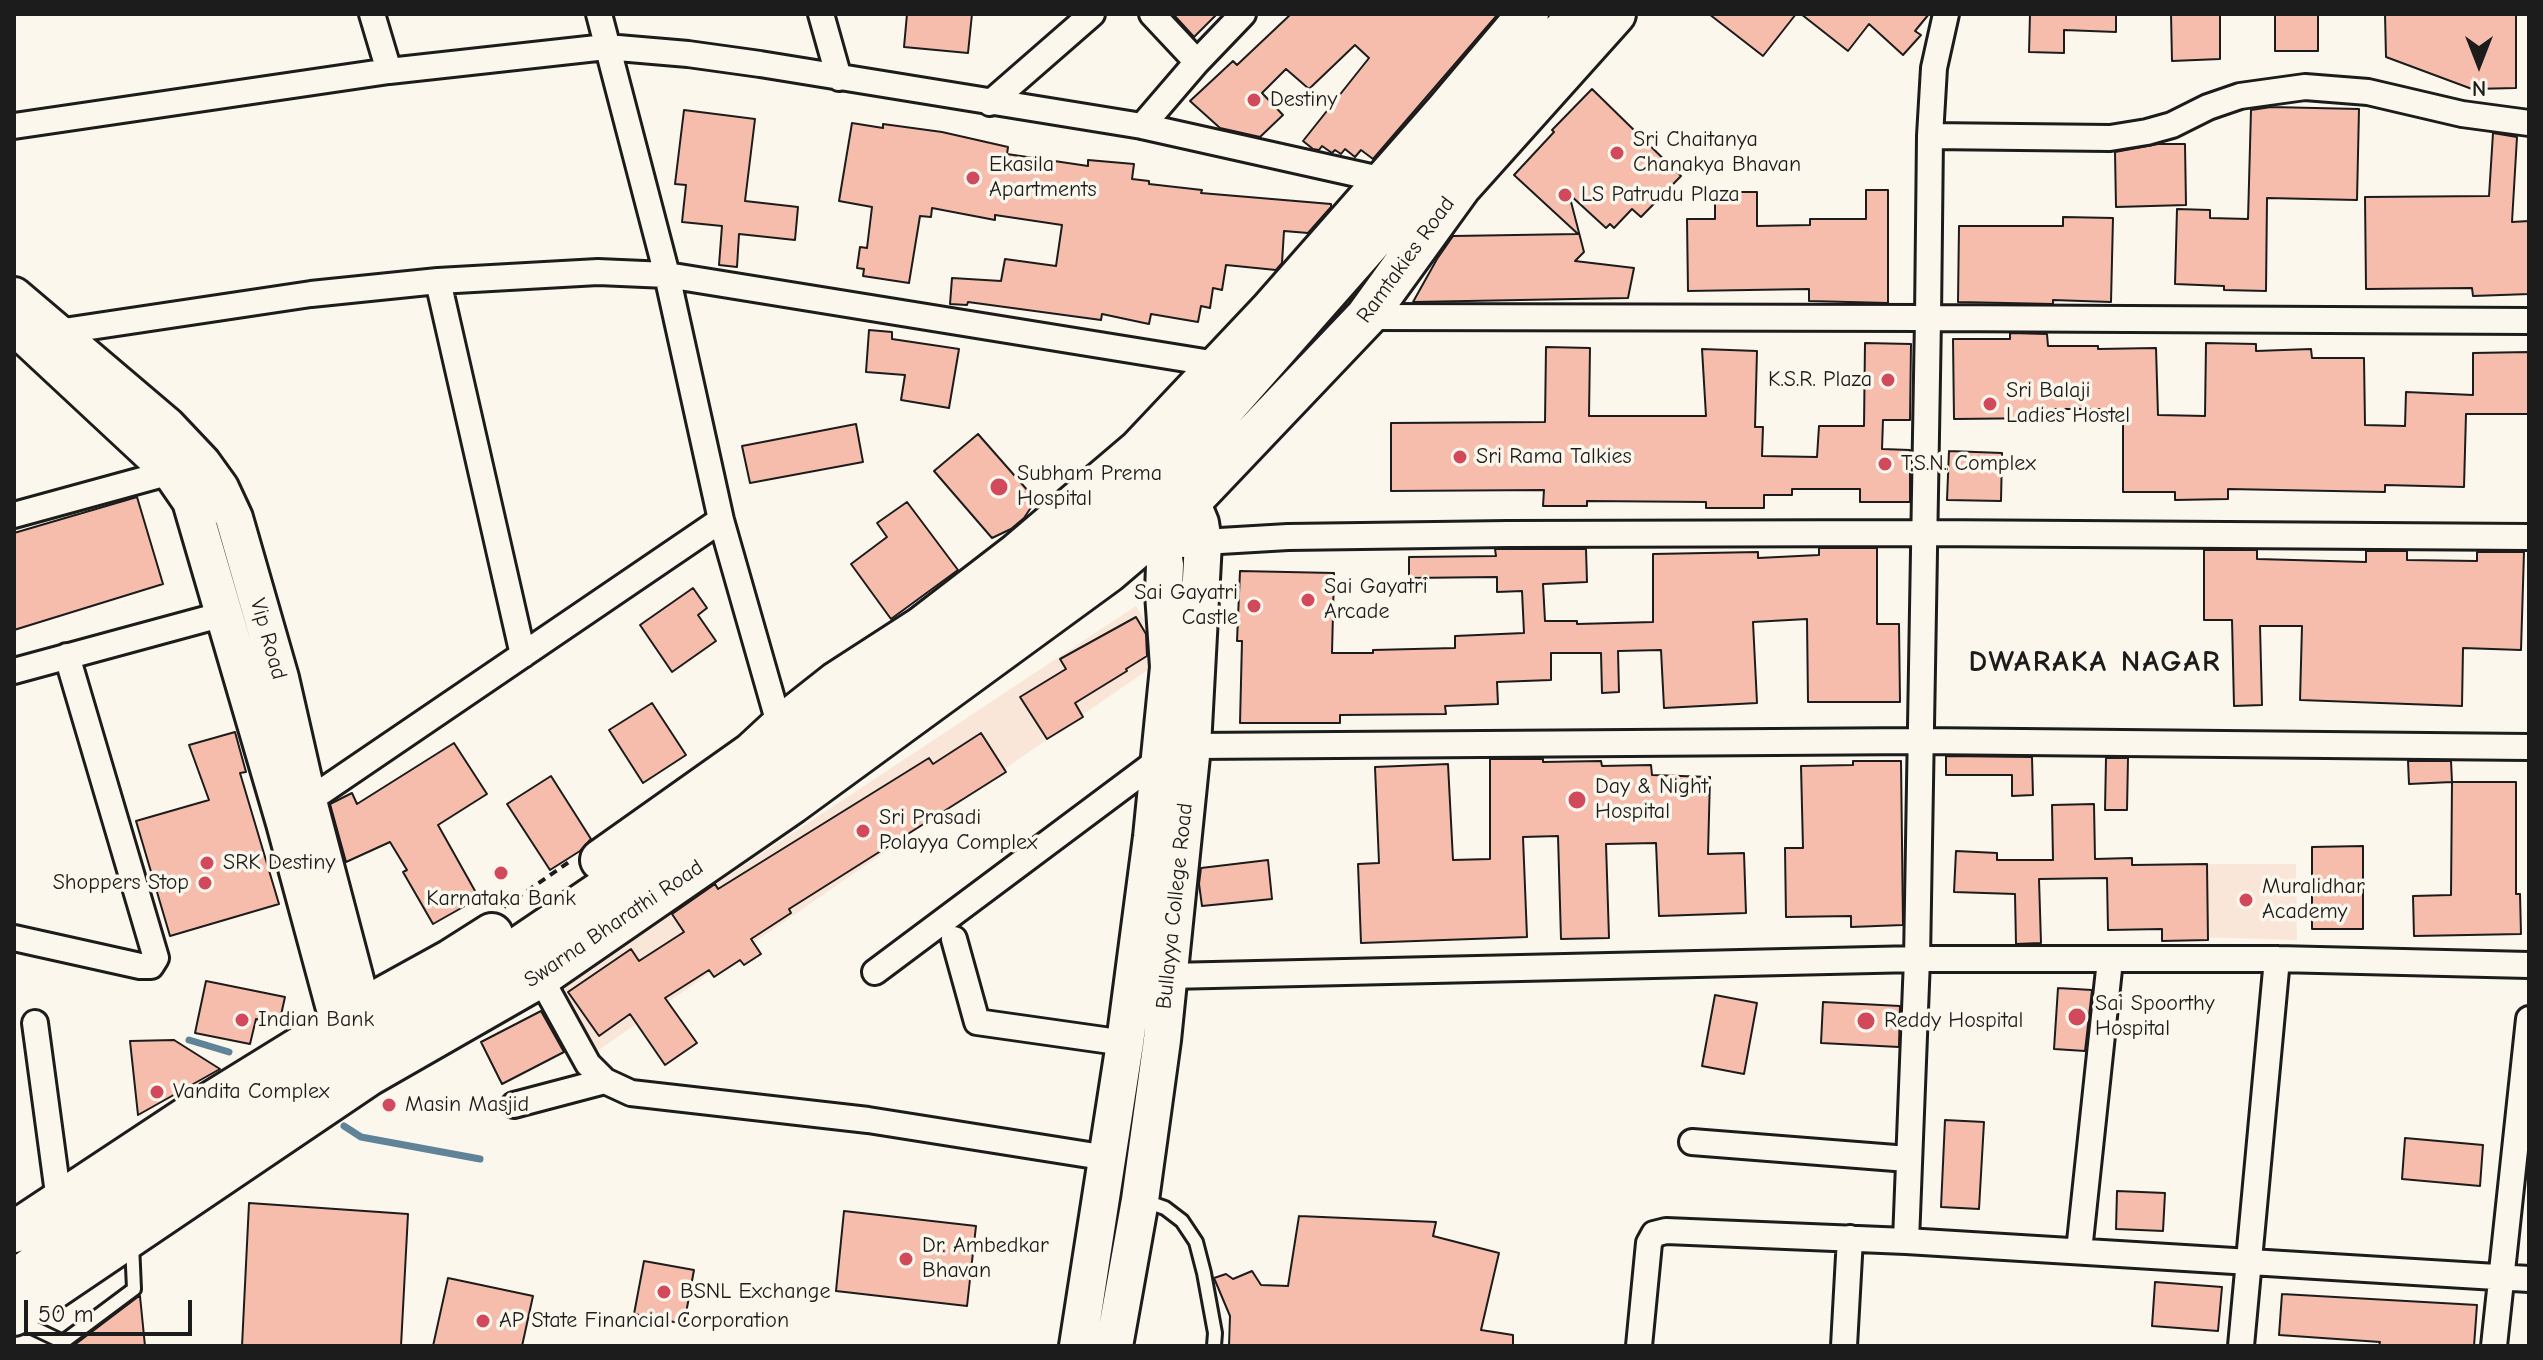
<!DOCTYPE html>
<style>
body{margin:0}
#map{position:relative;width:2543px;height:1360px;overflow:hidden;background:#fbf7ec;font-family:"Comic Neue",sans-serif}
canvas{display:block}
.frame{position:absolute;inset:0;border:16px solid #1c1c1c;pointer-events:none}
.north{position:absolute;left:2439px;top:24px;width:80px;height:80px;-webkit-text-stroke:6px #fbf7ec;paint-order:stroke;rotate:180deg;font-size:22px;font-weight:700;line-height:32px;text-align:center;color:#1c1c1c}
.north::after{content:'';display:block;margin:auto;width:28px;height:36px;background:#1c1c1c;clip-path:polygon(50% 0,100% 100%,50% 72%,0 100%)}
.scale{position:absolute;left:24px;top:1300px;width:168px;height:36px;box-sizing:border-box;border:4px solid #1c1c1c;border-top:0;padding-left:10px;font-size:24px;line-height:28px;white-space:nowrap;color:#1c1c1c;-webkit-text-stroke:6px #fbf7ec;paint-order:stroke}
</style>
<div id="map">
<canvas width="2543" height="1360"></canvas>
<div class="frame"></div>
<div class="north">N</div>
<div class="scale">50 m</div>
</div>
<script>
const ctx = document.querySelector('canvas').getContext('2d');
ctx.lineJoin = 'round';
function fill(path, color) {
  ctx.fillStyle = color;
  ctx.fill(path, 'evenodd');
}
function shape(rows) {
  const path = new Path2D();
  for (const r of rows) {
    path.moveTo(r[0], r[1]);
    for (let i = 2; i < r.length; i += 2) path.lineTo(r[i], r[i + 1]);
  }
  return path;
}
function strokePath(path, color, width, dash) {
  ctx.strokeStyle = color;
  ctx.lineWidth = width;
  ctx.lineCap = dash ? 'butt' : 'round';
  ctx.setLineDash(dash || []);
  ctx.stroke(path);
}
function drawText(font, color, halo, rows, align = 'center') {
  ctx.font = font + ' "Comic Neue",sans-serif';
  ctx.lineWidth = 7;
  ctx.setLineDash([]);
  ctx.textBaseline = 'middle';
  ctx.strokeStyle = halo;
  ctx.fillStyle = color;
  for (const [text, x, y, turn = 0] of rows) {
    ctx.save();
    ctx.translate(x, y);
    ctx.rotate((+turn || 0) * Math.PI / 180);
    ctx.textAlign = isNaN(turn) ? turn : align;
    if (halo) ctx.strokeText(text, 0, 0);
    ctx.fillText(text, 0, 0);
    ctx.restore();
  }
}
fill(shape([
 [1136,606,1159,645,1159,662,596,1052,557,989],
 [2196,864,2296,864,2297,940,2194,937]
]), '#fae6d9');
strokePath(shape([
 [189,1040,229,1052],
 [344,1126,361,1137,480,1159]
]), '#608399', 7);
const building = shape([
 [907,14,972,14,968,53,904,47,907,14],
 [1173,14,1217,14,1194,37,1173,14],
 [1291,14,1498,14,1373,159,1361,150,1355,157,1345,149,1341,154,1335,150,1332,153,1322,146,1319,150,1313,149,1303,141,1369,58,1355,45,1309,89,1286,69,1262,93,1283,115,1260,137,1220,128,1190,101,1233,61,1237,65,1291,14],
 [1709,14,1796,14,1763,56,1709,14],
 [1801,14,1929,14,1915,31,1921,35,1903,55,1869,24,1848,51,1801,14],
 [2030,14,2116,14,2116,32,2064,30,2064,53,2029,52,2030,14],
 [2171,14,2220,14,2220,59,2172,61,2171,14],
 [2275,14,2318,14,2318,51,2275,51,2275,14],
 [2385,14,2516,14,2516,88,2472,89,2386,57,2385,14],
 [1592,89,1681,176,1641,217,1632,209,1614,228,1610,224,1606,228,1569,194,1584,252,1575,261,1634,268,1628,298,1413,302,1437,259,1453,236,1578,234,1514,175,1554,132,1552,130,1592,89],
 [2271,107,2359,109,2357,200,2267,198,2266,291,2224,290,2224,286,2175,284,2177,209,2210,210,2210,218,2248,219,2251,110,2271,107],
 [684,110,755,119,745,201,798,207,795,240,739,234,737,267,719,265,722,226,682,222,686,185,675,184,684,110],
 [852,123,883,128,883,124,942,132,1008,147,1007,154,1088,166,1088,160,1134,164,1132,179,1149,181,1149,184,1202,190,1201,193,1331,204,1331,207,1308,233,1284,231,1282,263,1276,270,1226,265,1222,290,1213,288,1210,308,1201,306,1198,322,1151,314,1149,324,1102,314,1101,320,968,302,967,305,950,304,952,278,1001,281,1005,259,1056,266,1062,225,995,215,995,220,932,208,931,217,920,216,909,283,863,276,864,269,857,268,860,247,867,248,872,207,839,201,852,123],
 [2493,133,2517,137,2512,222,2529,221,2529,294,2473,296,2472,288,2366,289,2365,197,2489,196,2493,133],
 [2158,144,2185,144,2186,205,2116,207,2115,152,2158,144],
 [1866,190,1888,190,1888,303,1809,301,1809,289,1688,291,1687,219,1715,219,1715,192,1757,192,1757,226,1810,225,1810,219,1866,219,1866,190],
 [2063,217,2113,218,2111,302,2053,300,2053,304,1958,302,1959,226,2063,226,2063,217],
 [869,330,892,332,892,339,959,349,949,408,901,400,905,375,866,372,869,330],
 [2010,333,2047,334,2048,346,2098,346,2098,349,2156,348,2158,415,2205,416,2206,343,2256,344,2256,351,2311,349,2312,358,2364,358,2365,425,2405,426,2406,392,2473,395,2473,353,2529,352,2529,414,2466,414,2464,487,2385,485,2385,492,2228,489,2228,499,2175,500,2175,492,2123,492,2123,420,2114,420,2114,409,2048,409,2049,418,1954,419,1953,339,2010,339,2010,333],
 [1865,343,1911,344,1910,420,1883,420,1882,449,1910,450,1910,502,1860,502,1860,489,1792,489,1792,495,1764,495,1764,508,1706,508,1706,502,1587,501,1587,506,1543,506,1544,490,1391,491,1391,423,1545,422,1546,347,1590,348,1589,416,1706,416,1702,349,1757,351,1755,427,1763,427,1762,456,1817,457,1819,426,1864,426,1865,343],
 [856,424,863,462,750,483,742,446,856,424],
 [978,434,1036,500,1024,518,1011,529,992,538,934,471,978,434],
 [1949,451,2002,453,2001,501,1947,500,1949,451],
 [137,497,163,584,14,630,14,533,137,497],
 [907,502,958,570,891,619,851,564,887,537,877,523,907,502],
 [1819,548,1877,548,1877,624,1899,624,1900,702,1808,702,1807,619,1753,622,1757,703,1664,708,1661,650,1618,651,1619,692,1602,693,1601,653,1551,653,1551,680,1497,682,1498,704,1445,706,1446,714,1340,715,1340,723,1240,723,1242,641,1237,641,1240,571,1334,573,1332,653,1373,653,1373,650,1455,648,1455,636,1524,633,1522,591,1497,592,1497,577,1409,578,1409,557,1496,556,1495,549,1586,549,1587,582,1543,584,1545,621,1577,621,1577,624,1653,622,1653,554,1758,552,1758,558,1819,555,1819,548],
 [2204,550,2257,550,2257,559,2366,562,2366,551,2407,551,2407,560,2477,561,2477,552,2524,552,2521,650,2463,648,2462,706,2300,700,2302,626,2260,626,2262,705,2234,706,2232,620,2204,620,2204,550],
 [693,588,707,608,698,615,716,641,672,672,640,625,693,588],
 [1136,617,1146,634,1147,656,1126,669,1127,671,1075,703,1083,717,1047,739,1020,697,1066,669,1060,659,1136,617],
 [652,703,686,755,643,783,609,730,652,703],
 [235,732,246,772,240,773,279,904,170,936,136,821,209,800,189,745,235,732],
 [981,733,1006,772,789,909,791,913,751,939,761,954,744,965,740,960,714,977,709,970,665,998,697,1043,665,1065,630,1014,599,1036,568,992,631,949,639,961,684,932,672,914,715,884,718,889,929,758,933,764,981,733],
 [454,743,487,794,438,825,479,898,433,924,403,872,407,870,390,842,346,862,330,804,352,793,357,804,454,743],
 [1946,756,2032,757,2033,795,2012,796,2012,775,1946,775,1946,756],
 [2106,758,2128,758,2127,810,2105,810,2106,758],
 [1490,759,1543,759,1543,762,1601,761,1602,766,1651,765,1652,775,1710,777,1708,854,1744,853,1746,913,1659,916,1656,843,1606,844,1609,938,1561,939,1558,836,1523,837,1527,937,1361,943,1358,864,1379,863,1375,767,1448,764,1453,860,1490,859,1490,759],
 [1853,761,1901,761,1903,925,1851,927,1851,916,1786,917,1785,848,1803,848,1801,766,1853,765,1853,761],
 [2408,761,2451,761,2452,782,2409,784,2408,761],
 [551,776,591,839,580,851,550,870,507,804,551,776],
 [2452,782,2516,782,2516,894,2520,894,2521,934,2414,936,2413,896,2451,895,2452,782],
 [2094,804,2095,859,2132,858,2132,865,2207,864,2208,940,2162,941,2162,929,2108,930,2107,878,2039,879,2041,943,2016,944,2015,894,1954,892,1956,851,1997,853,1997,860,2053,860,2052,805,2094,804],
 [2363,846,2363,929,2312,929,2312,847,2363,846],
 [1268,860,1272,899,1202,906,1199,884,1201,868,1268,860],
 [206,981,285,997,279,1024,256,1019,250,1044,195,1033,206,981],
 [2058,988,2092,990,2085,1051,2054,1049,2058,988],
 [1715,995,1757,1003,1744,1074,1702,1066,1715,995],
 [1823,1002,1900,1006,1899,1047,1821,1043,1823,1002],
 [541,1011,564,1052,502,1084,481,1042,541,1011],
 [174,1040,220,1069,138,1115,130,1041,174,1040],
 [1945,1120,1984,1122,1979,1209,1941,1207,1945,1120],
 [2405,1138,2483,1145,2480,1186,2402,1179,2405,1138],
 [2117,1191,2165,1193,2163,1231,2116,1229,2117,1191],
 [249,1203,408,1214,401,1346,242,1346,249,1203],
 [844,1211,976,1226,967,1306,836,1291,844,1211],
 [1299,1216,1436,1222,1433,1236,1499,1253,1481,1330,1513,1335,1513,1346,1229,1346,1230,1316,1214,1278,1226,1274,1233,1279,1252,1271,1261,1285,1288,1286,1299,1216],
 [644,1261,694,1270,684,1324,634,1314,644,1261],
 [448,1278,533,1296,522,1346,433,1346,448,1278],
 [2155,1282,2222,1287,2218,1331,2152,1326,2155,1282],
 [2282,1294,2477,1305,2474,1346,2379,1346,2380,1342,2279,1335,2282,1294],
 [140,1296,145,1346,73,1346,139,1296,140,1296]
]);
fill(building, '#f6bdac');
strokePath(building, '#1c1c1c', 2);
const lane = shape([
 [1142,1200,1165,1208,1182,1221,1196,1242,1204,1273,1215,1333,1214,1346],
 [17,1320,63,1342,134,1289,132,1244]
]);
const street = shape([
 [372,14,389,71],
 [599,14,667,275,721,520,780,727],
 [821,14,839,78],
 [1152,14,1197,62],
 [990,103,1092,14],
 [2529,123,2462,114,2368,92,2305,87,2240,96,2208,107,2172,125,2147,132,2110,138,1930,136,1928,318,2529,321],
 [14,126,389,71,606,47,688,54,760,64,1142,126,1384,180],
 [1142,126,1197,62,1243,14],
 [1930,136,1934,68,1946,14],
 [438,281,523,655],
 [1366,317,1928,318,1917,959,1906,1241],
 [57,332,311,294,438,281,598,272,667,275,1217,364],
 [14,515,171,472],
 [1162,548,1203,542,1288,537,1508,534,1925,533,2529,537],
 [14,671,224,614],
 [1192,746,1920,741,2529,747],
 [308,801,721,520],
 [14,938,140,966,151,966,156,958,67,656],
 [954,939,977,1022,1125,1043],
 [875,972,1160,759],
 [1169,976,1917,959,2277,959,2529,965],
 [540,977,588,1064,605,1081,631,1093,868,1120,1108,1158],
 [35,1023,59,1201],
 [514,1105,605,1081],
 [1692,1142,1908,1159],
 [2079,1251,2110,960],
 [1639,1346,1649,1243,1654,1234,1666,1231,1906,1241,2529,1279],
 [1844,1346,1850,1238],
 [2241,1346,2277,959],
 [2494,1346,2529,1019]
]);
const secondary = shape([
 [14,296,167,426,202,463,220,488,234,518,280,678,308,801,359,995,376,1032],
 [24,335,171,472,191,501,285,823,334,1005,356,1048],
 [1078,1346,1125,1043,1152,837,1169,667,1164,593,1165,565,1159,529,1142,509],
 [1114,1346,1140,1200,1162,1040,1192,746,1203,542,1200,523,1191,501,1173,480]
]);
const primary = shape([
 [601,860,752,753,780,727,837,682,922,627,1018,553,1139,450,1271,310,1446,111,1528,14],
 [14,1232,194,1113,364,1008,451,960,492,934],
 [14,1281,140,1188,337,1057,450,994,776,773,966,639,1101,530,1167,473,1494,102,1580,14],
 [14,1315,369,1075,540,977,792,803,1108,572,1191,501,1366,317,1460,187,1615,14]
]);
strokePath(lane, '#1c1c1c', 18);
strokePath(street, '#1c1c1c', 30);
strokePath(secondary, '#1c1c1c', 42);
strokePath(primary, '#1c1c1c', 46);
strokePath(shape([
 [504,907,569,862]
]), '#1c1c1c', 4, [8, 6]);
strokePath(lane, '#fbf7ec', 12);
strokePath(street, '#fbf7ec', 24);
strokePath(secondary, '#fbf7ec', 36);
strokePath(primary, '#fbf7ec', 40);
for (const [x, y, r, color] of [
 [1254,100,8,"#d1495b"],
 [1617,153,8,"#d1495b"],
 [973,178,8,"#d1495b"],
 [1565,195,8,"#d1495b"],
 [1888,380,8,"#d1495b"],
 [1990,404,8,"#d1495b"],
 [1460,457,8,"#d1495b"],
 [1885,464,8,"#d1495b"],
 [999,487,10,"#d1495b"],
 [1308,600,8,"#d1495b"],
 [1254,606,8,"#d1495b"],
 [1577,800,10,"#d1495b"],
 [863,831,8,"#d1495b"],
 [207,863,8,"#d1495b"],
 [501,873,8,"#d1495b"],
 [205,883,8,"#d1495b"],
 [2246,900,8,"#d1495b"],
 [2077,1017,10,"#d1495b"],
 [242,1020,8,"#d1495b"],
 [1866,1021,10,"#d1495b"],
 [157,1092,8,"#d1495b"],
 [389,1105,8,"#d1495b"],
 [906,1259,8,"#d1495b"],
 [664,1292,8,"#d1495b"],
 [483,1321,8,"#d1495b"]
]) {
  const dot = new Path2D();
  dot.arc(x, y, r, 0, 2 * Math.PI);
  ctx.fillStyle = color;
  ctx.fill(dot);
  strokePath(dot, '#fbf7ec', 3);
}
drawText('22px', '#1c1c1c', '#fbf7ec', [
 ["Destiny",1270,100],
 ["Sri Chaitanya",1633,140],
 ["Chanakya Bhavan",1633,165],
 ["Ekasila",989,165],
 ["Apartments",989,190],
 ["LS Patrudu Plaza",1581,195],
 ["K.S.R. Plaza",1872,380,"right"],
 ["Sri Balaji",2006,391],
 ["Ladies Hostel",2006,416],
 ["Sri Rama Talkies",1476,457],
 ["T.S.N. Complex",1901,464],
 ["Subham Prema",1017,474],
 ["Hospital",1017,499],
 ["Sai Gayatri",1324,587],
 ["Arcade",1324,612],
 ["Sai Gayatri",1238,593,"right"],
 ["Castle",1238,618,"right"],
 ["Day & Night",1595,787],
 ["Hospital",1595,812],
 ["Sri Prasadi",879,818],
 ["Polayya Complex",879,843],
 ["SRK Destiny",223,863],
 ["Shoppers Stop",189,883,"right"],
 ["Muralidhar",2262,887],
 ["Academy",2262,912],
 ["Karnataka Bank",501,899,"center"],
 ["Sai Spoorthy",2095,1004],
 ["Hospital",2095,1029],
 ["Indian Bank",258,1020],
 ["Reddy Hospital",1884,1021],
 ["Vandita Complex",173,1092],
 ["Masin Masjid",405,1105],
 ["Dr. Ambedkar",922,1246],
 ["Bhavan",922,1271],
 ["BSNL Exchange",680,1292],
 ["AP State Financial Corporation",499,1321]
], 'left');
drawText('22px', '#1c1c1c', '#fbf7ec', [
 ["Ramtakies Road",1406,260,-54],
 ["Vip Road",268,639,74],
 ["Bullayya College Road",1175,906,-84],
 ["Swarna Bharathi Road",614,924,-34]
]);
ctx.letterSpacing = '2px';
drawText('bold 30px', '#1c1c1c', '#fbf7ec', [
 ["DWARAKA NAGAR",2095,663]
]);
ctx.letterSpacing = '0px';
</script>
